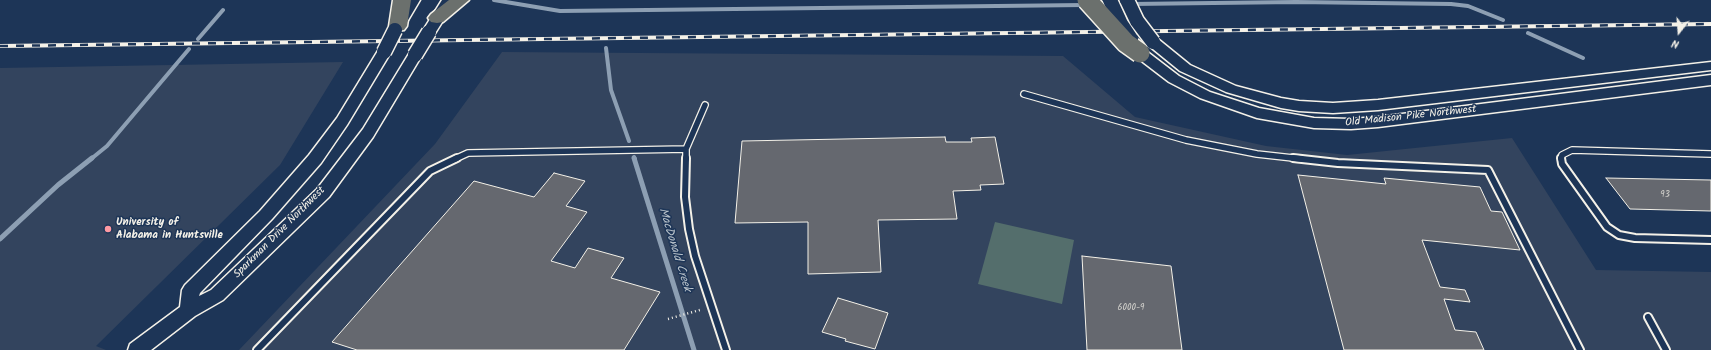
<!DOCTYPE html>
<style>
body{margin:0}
#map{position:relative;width:1711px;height:350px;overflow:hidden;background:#1d3557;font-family:Kalam,sans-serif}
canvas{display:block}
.north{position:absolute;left:1659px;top:12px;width:40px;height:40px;-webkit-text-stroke:3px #1d3557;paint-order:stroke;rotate:197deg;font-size:11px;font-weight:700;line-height:16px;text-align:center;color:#f4f1e8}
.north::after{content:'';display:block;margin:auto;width:14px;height:18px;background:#f4f1e8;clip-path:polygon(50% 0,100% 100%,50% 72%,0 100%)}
</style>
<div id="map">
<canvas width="1711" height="350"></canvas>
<div class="north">N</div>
</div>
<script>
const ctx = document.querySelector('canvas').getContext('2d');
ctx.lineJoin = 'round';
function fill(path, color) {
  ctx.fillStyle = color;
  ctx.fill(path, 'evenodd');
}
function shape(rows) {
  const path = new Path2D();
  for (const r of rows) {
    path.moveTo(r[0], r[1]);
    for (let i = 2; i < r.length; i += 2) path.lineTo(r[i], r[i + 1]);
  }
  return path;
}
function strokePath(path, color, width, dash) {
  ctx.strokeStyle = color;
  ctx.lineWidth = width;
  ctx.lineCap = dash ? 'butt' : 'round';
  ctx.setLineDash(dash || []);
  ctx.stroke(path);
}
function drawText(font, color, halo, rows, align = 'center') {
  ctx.font = font + ' Kalam,sans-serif';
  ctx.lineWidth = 3;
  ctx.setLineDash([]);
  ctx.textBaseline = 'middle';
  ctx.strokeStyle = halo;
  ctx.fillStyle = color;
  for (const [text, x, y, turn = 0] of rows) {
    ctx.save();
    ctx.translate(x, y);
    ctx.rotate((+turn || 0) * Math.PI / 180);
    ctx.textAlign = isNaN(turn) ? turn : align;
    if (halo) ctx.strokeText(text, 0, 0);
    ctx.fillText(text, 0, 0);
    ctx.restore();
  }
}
fill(shape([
 [502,52,1063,56,1135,117,1266,146,1347,155,1512,138,1596,270,1711,272,1711,350,239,350,435,144],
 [343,62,280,165,96,346,106,350,0,350,0,68]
]), '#33445e');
fill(shape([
 [995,222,1074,240,1062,304,978,284]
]), '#546e6c');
strokePath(shape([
 [494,0,560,11,1084,5],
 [1131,4,1296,2,1451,4,1468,6,1503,20],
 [1528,33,1583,58],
 [198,39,223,10],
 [606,48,611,90,629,141],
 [634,157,635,159],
 [91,159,107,146,189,49]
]), '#8d9fb3', 4);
strokePath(shape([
 [634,158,694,350],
 [0,239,58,185,92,158]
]), '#8d9fb3', 5);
const building = shape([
 [945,137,946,142,972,142,971,138,995,137,1004,184,980,185,981,190,953,191,957,219,878,220,881,272,808,274,808,222,735,223,742,141,945,137],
 [554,173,585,181,566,206,587,212,551,261,575,268,588,248,624,258,611,278,660,292,624,350,357,350,332,342,474,181,534,197,554,173],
 [1298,175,1386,184,1384,178,1480,187,1491,211,1502,212,1520,250,1422,240,1440,287,1465,290,1470,302,1444,299,1455,330,1476,332,1484,350,1344,350,1298,175],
 [1606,178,1711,180,1711,211,1630,209,1606,178],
 [1082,256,1171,266,1182,350,1087,350,1082,256],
 [838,298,888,313,875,349,845,341,846,339,822,332,838,298]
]);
fill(building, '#65686f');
strokePath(building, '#f4f1e8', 1);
const laneFar1 = shape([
 [1024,94,1186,140,1257,154,1302,159],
 [455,159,468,153,686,149],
 [686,159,686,149,705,105],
 [1561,159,1562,155,1572,150,1711,154]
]);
const lane = shape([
 [686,158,685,197,689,229,695,256,726,350],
 [1293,158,1338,163,1488,170,1580,350],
 [1561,158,1562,164,1607,227,1619,235,1635,238,1711,240],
 [1648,317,1666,350],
 [257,350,430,171,457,158]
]);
const secondary = shape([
 [406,0,420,0,404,27,394,27,392,24,406,0],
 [442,0,456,0,434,35,424,35,422,32,442,0],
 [1153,38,1158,39,1190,65,1236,86,1281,98,1299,101,1333,103,1378,100,1711,62,1711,70,1378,110,1333,113,1299,111,1281,108,1226,92,1180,71,1148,45,1146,42,1148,39,1153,38],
 [1134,40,1139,41,1145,50,1179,76,1210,92,1259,108,1314,118,1351,119,1378,117,1711,75,1711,85,1378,127,1351,129,1314,128,1257,118,1200,98,1169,82,1135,56,1127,44,1129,41,1134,40],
 [384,48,389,49,391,52,347,125,321,163,272,219,200,293,199,296,211,290,317,189,363,129,410,52,415,51,420,52,422,55,373,137,329,197,223,300,195,316,151,350,128,350,130,344,180,307,182,290,185,285,260,211,309,155,337,118,379,49,384,48]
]);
const highway = shape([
 [393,0,411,0,407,26,404,30,398,31,392,30,389,26,393,0],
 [449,0,469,0,443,22,437,23,431,22,428,18,431,14,449,0]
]);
strokePath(laneFar1, '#f4f1e8', 8);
strokePath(lane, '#f4f1e8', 10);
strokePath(secondary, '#f4f1e8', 3);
strokePath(highway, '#f4f1e8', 3);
strokePath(shape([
 [668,319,700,310]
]), '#f4f1e8', 2.5, [1, 3]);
strokePath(laneFar1, '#1d3557', 5.5);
strokePath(lane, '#1d3557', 6);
fill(secondary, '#1d3557');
fill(highway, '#6b706d');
const rail = shape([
 [0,46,1711,24]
]);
strokePath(rail, '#f4f1e8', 4);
strokePath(rail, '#1d3557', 2.5, [8]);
const secondaryBridge = shape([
 [1110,0,1121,24,1131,39],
 [1127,0,1137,21,1153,42],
 [384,52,395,30],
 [415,55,429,32]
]);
const highwayBridge = shape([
 [1087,0,1126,43,1140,53]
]);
strokePath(secondaryBridge, '#f4f1e8', 17, []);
strokePath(highwayBridge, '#f4f1e8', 22, []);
strokePath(secondaryBridge, '#1d3557', 14);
strokePath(highwayBridge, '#6b706d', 19);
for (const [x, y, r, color] of [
 [108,229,4,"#ff9aa2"]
]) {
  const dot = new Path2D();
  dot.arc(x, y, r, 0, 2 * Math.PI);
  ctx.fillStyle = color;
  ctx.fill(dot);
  strokePath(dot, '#1d3557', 1.5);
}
drawText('9px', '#d0cfca', null, [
 ["93",1665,195],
 ["6000-9",1131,308]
]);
drawText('11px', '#f4f1e8', '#1d3557', [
 ["Old Madison Pike Northwest",1411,117,-6],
 ["Sparkman Drive Northwest",280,233,-45]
]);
drawText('bold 11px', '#f4f1e8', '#1d3557', [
 ["University of",116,223],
 ["Alabama in Huntsville",116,236]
], 'left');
drawText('italic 12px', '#b8c1c9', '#1d3557', [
 ["MacDonald Creek",674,250,73]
]);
</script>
